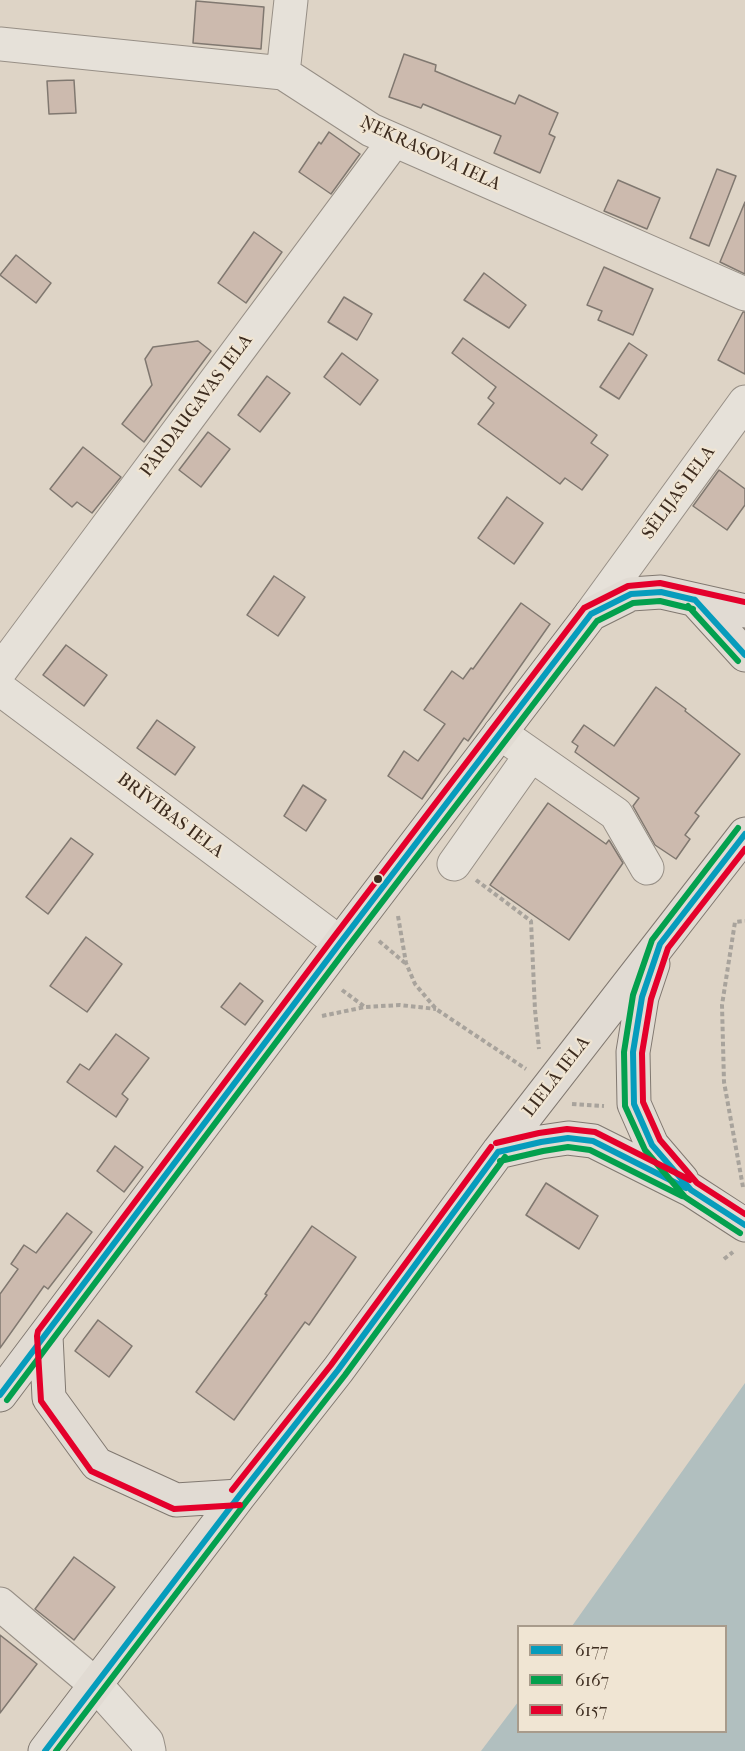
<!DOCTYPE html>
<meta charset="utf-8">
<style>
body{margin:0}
#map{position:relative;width:745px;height:1751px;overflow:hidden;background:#ded4c6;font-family:"IM FELL French Canon",serif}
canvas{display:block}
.legend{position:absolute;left:517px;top:1625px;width:210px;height:108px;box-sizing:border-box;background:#f0e5d3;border:2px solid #a89b8b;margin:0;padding:8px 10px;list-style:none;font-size:18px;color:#3d2c1f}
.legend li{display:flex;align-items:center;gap:12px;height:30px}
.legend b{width:30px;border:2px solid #a89b8b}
</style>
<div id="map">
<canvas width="745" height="1751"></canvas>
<ul class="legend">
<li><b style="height:8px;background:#069cbc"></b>6177</li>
<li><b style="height:8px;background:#03a04e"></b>6167</li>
<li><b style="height:8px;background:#e4002b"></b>6157</li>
</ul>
</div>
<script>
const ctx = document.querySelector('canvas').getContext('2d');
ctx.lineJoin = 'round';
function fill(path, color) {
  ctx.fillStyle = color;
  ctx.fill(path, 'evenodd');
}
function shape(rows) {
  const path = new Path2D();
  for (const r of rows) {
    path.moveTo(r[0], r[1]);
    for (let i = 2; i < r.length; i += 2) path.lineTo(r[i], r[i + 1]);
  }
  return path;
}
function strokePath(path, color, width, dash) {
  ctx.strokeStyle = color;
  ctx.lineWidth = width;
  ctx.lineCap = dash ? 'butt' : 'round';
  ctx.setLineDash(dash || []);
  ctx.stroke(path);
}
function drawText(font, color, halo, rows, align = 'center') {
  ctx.font = font + ' "IM FELL French Canon",serif';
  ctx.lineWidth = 4.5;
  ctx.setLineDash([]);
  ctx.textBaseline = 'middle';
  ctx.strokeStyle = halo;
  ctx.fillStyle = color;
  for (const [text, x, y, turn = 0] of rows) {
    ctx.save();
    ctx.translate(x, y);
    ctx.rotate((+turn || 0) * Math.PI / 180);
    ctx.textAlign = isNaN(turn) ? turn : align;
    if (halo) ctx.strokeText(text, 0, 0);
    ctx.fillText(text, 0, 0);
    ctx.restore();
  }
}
fill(shape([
 [745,1383,745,1751,481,1751,518,1702,518,1732,726,1732,726,1626,572,1626]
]), '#b1bfbf');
const building = shape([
 [196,1,264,7,261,49,193,43,196,1],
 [404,54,436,65,435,71,515,104,519,95,558,113,549,134,555,137,540,173,494,153,501,136,423,104,421,108,389,97,404,54],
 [74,80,76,113,49,114,47,81,74,80],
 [329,132,360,154,331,194,299,172,319,142,321,144,329,132],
 [717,169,736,176,709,246,690,238,717,169],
 [618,180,660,198,647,229,604,211,618,180],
 [745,202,745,274,720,262,745,202],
 [254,232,282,252,246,303,218,283,254,232],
 [16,255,51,283,36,303,0,275,16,255],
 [604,267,653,289,633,335,598,320,602,311,587,305,604,267],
 [484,273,526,305,509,328,464,300,484,273],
 [344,297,372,314,357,340,328,322,344,297],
 [743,312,745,312,745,374,718,360,743,312],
 [463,338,597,435,591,443,608,455,582,490,565,478,560,484,478,424,494,403,488,398,496,387,452,353,463,338],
 [198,341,211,351,144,442,122,424,152,385,145,359,153,347,198,341],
 [629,343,647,355,619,399,600,387,629,343],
 [342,353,378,380,360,405,324,377,342,353],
 [267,376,290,393,260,432,238,415,267,376],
 [208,432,230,449,201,487,179,470,208,432],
 [83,447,121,477,92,513,77,502,72,507,50,489,83,447],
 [719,470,745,489,745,505,727,530,693,506,719,470],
 [507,497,543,523,514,564,478,538,507,497],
 [274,576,305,597,278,636,247,615,274,576],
 [521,603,550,624,468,741,464,738,422,799,388,776,404,751,418,761,445,724,424,710,452,671,463,679,471,668,473,669,521,603],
 [66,645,107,675,84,706,43,675,66,645],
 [656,687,686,709,685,711,740,754,695,813,699,816,685,835,690,839,676,859,655,845,633,806,639,798,575,752,578,746,572,742,584,725,614,746,656,687],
 [157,720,195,747,175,775,137,748,157,720],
 [303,785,326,800,306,831,284,816,303,785],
 [548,803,606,844,609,840,623,863,569,940,490,885,548,803],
 [71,838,93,854,48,914,26,897,71,838],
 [86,937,122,964,87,1012,50,986,86,937],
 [240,983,263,1001,245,1025,221,1007,240,983],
 [116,1034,149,1058,122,1094,128,1099,116,1117,67,1082,80,1064,89,1070,116,1034],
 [115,1146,143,1167,124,1192,97,1171,115,1146],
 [546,1183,598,1216,579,1249,526,1215,546,1183],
 [67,1213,92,1232,48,1289,44,1286,0,1348,0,1294,18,1269,11,1264,24,1245,36,1253,67,1213],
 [312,1226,356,1257,309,1325,305,1322,234,1420,196,1392,267,1295,265,1294,312,1226],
 [98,1320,132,1346,109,1377,75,1351,98,1320],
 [74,1557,115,1587,74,1640,35,1609,74,1557],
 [0,1635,37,1664,0,1713,0,1635]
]);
fill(building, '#ccbaae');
strokePath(building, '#807870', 1.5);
const minor = shape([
 [0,44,283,73,371,130,745,294],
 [283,73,291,0],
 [591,614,745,402],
 [0,671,394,141],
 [0,689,340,943],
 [500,733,616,814,647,868],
 [454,864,531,755],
 [0,1604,96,1685,147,1742,149,1751]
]);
const major = shape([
 [695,600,745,655],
 [653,964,642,997,633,1052,634,1104,652,1145,682,1180],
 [498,1152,541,1142,568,1138,593,1141,691,1190,745,1225],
 [46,1336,49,1398,97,1464,176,1500,239,1496],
 [0,1395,340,943,591,614,631,594,661,592,745,611],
 [45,1751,239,1496,338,1370,498,1152,745,834]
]);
strokePath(minor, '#978f86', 35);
strokePath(major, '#807870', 35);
strokePath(shape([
 [476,880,531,921,535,1010,539,1049],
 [398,916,406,963,415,984,436,1009,526,1069],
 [379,941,405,963],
 [342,990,365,1007],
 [322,1016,365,1007,400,1005,436,1009],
 [572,1104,604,1106],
 [743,1187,724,1082,722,1005,735,922,745,921],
 [724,1259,733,1252]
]), '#a8a39c', 4, [4.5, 3]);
strokePath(minor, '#e6e1d9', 33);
strokePath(major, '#e1dbd3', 33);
strokePath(shape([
 [695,600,745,655],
 [745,834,660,944,642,997,633,1052,634,1104,652,1145,691,1190,745,1225],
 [498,1152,541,1142,568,1138,593,1141,686,1188],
 [0,1395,340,943,591,614,631,594,661,592,695,600],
 [45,1751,239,1496,338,1370,498,1152]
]), '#069cbc', 6);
strokePath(shape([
 [688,606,738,661],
 [738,828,652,940,633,995,624,1052,625,1106,645,1150,685,1197,740,1233],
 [500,1161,543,1151,568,1147,590,1150,682,1196],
 [7,1400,347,948,597,621,633,603,660,601,693,609],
 [56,1751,246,1502,345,1375,505,1157]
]), '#03a04e', 6);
strokePath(shape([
 [745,849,668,948,651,999,642,1053,643,1102,660,1140,697,1183,745,1214],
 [496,1143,539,1133,567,1129,595,1132,690,1180],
 [232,1490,331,1365,491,1147],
 [240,1505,174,1509,91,1471,41,1401,37,1336,38,1331,333,938,584,608,628,586,660,583,745,602]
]), '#e4002b', 6);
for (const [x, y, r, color] of [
 [378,879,5,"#3d2c1f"]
]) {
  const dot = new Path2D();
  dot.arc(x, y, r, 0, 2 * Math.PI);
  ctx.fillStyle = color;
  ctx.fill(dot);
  strokePath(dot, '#f0e5d3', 2);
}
drawText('18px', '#3d2c1f', '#f0e5d3', [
 ["ŅEKRASOVA IELA",430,154,25],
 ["PĀRDAUGAVAS IELA",197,406,-53],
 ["SĒLIJAS IELA",679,493,-54],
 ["BRĪVĪBAS IELA",170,816,37],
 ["LIELĀ IELA",557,1077,-52]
]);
</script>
